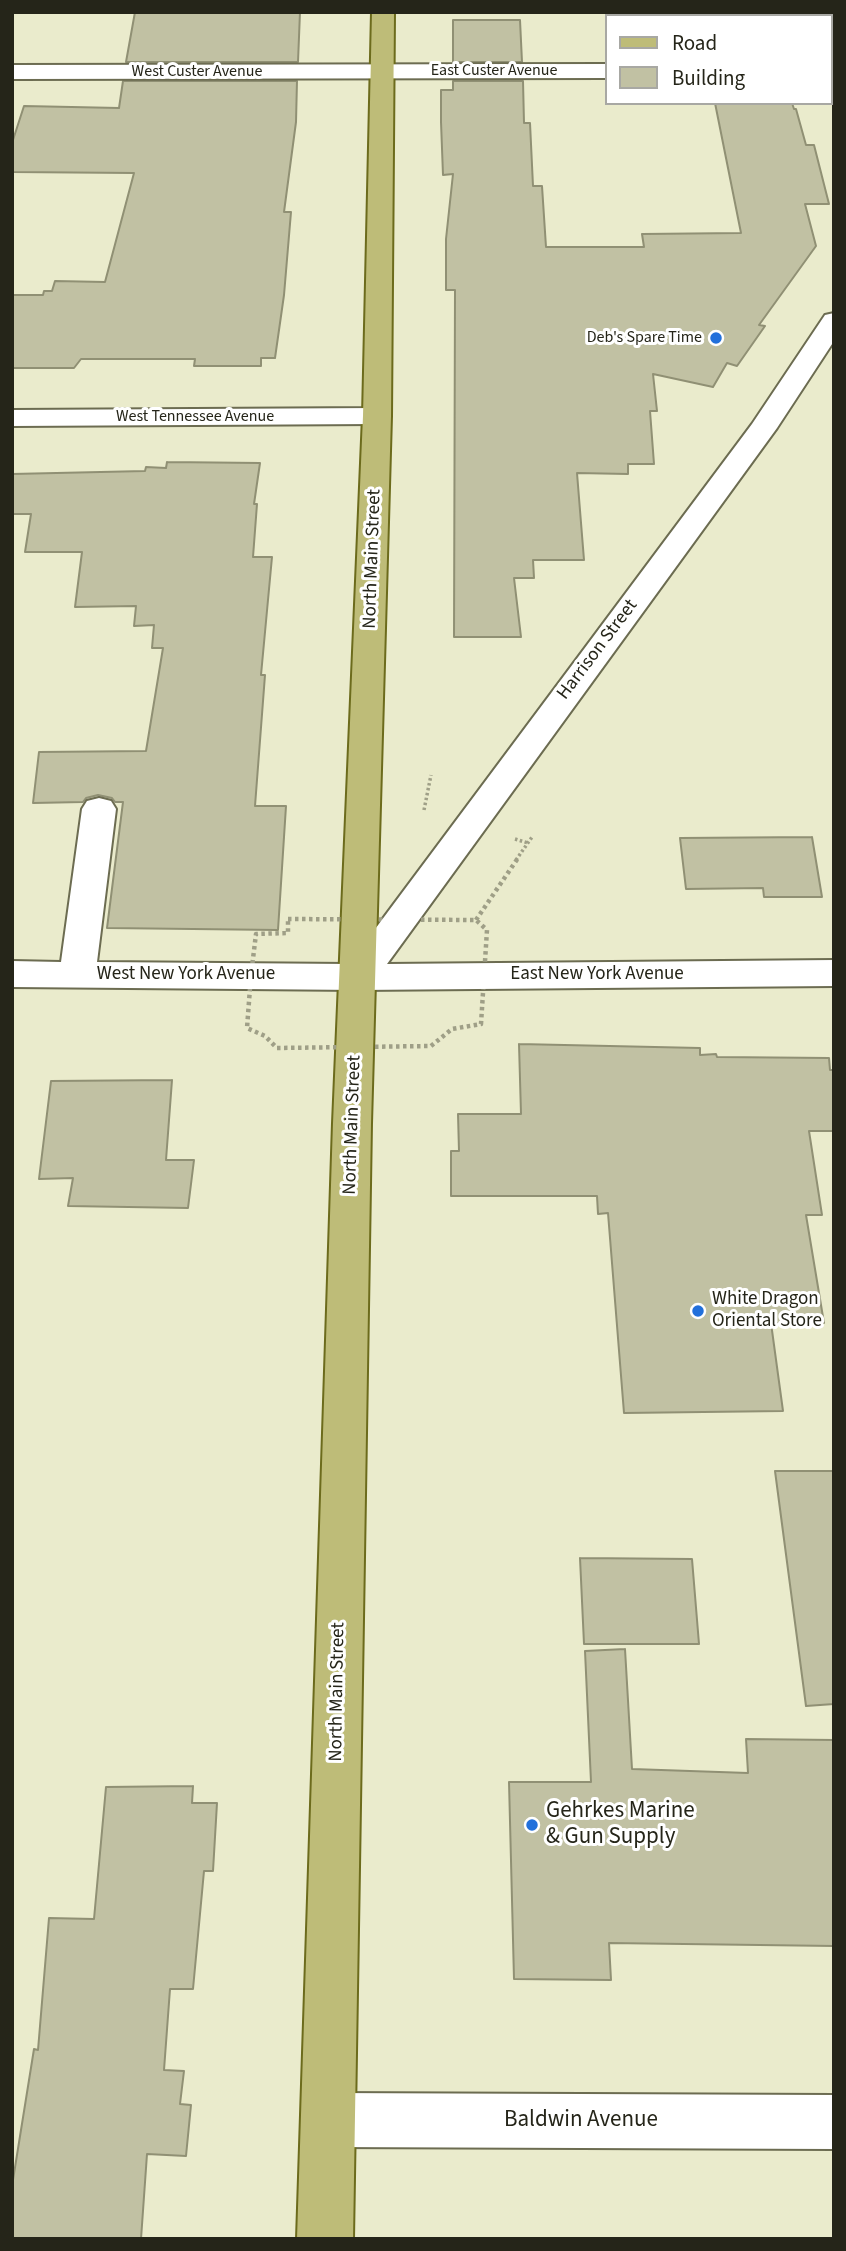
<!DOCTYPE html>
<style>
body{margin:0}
#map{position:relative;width:846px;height:2251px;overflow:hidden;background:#eaebcc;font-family:"Source Sans 3",sans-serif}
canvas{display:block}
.frame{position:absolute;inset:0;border:14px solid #252519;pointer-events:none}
.legend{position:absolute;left:605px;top:14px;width:228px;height:91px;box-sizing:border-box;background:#fff;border:2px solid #a8a8a3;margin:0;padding:9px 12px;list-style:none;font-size:21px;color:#252519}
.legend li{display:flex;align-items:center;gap:14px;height:35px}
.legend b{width:35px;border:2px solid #a8a8a3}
</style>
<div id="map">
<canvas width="846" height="2251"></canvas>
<div class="frame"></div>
<ul class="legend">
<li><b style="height:9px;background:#bebc78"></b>Road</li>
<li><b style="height:19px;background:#c1c1a3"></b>Building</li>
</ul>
</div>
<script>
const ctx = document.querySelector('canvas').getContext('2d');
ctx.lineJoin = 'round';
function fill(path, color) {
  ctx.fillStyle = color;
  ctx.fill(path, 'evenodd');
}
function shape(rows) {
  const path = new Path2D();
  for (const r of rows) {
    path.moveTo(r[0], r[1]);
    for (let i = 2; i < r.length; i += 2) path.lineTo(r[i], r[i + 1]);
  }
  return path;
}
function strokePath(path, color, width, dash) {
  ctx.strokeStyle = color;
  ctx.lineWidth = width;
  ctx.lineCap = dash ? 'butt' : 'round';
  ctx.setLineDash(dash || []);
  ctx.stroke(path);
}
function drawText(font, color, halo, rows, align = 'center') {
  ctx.font = font + ' "Source Sans 3",sans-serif';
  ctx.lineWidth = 6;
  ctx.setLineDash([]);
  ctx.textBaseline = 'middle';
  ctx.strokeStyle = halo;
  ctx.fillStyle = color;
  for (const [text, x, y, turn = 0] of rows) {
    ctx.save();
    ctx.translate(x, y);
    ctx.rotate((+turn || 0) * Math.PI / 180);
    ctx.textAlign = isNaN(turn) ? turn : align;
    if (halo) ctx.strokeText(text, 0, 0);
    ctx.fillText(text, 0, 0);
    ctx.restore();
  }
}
const building = shape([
 [135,12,300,12,298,62,126,62,135,12],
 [453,20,520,20,522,62,453,62,453,20],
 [123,81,297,81,296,122,284,212,291,212,284,295,275,358,261,358,261,366,194,366,195,359,81,359,74,368,12,368,12,295,43,295,44,291,52,291,55,281,105,282,134,173,12,172,12,143,24,106,119,108,123,81],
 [453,81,523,81,524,123,530,123,533,186,542,186,546,247,644,247,642,234,741,233,715,103,792,103,794,109,796,109,806,145,814,145,829,204,805,204,816,246,759,325,765,326,737,366,727,363,713,387,653,374,657,411,650,411,654,464,628,464,628,474,577,473,584,560,533,560,534,578,514,578,521,637,454,637,455,290,446,290,446,239,453,174,443,175,441,122,441,90,453,90,453,81],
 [167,462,260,463,254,504,257,504,253,557,272,557,261,675,265,675,255,806,286,806,278,930,107,928,123,802,115,802,112,798,98,795,86,798,83,802,33,803,39,752,146,751,163,648,152,648,154,625,134,626,136,606,75,607,82,552,25,552,31,514,12,514,12,474,145,471,146,467,166,468,167,462],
 [812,837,822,897,764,897,763,888,686,889,680,838,812,837],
 [519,1044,700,1048,700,1055,716,1054,717,1057,829,1058,830,1070,834,1070,834,1131,809,1131,822,1215,806,1215,824,1323,771,1323,783,1411,624,1413,608,1213,598,1214,597,1196,451,1196,451,1151,459,1151,458,1114,521,1114,519,1044],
 [172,1080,166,1160,194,1160,188,1208,68,1206,73,1178,39,1179,51,1081,172,1080],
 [775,1471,834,1471,834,1704,806,1706,775,1471],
 [580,1558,692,1559,699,1644,584,1644,580,1558],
 [625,1649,632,1769,748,1773,746,1739,834,1740,834,1946,609,1943,611,1980,514,1979,509,1782,591,1782,585,1651,625,1649],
 [193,1786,192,1803,217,1803,213,1871,204,1871,193,1989,170,1989,164,2070,184,2071,180,2104,191,2105,186,2156,147,2154,141,2239,12,2239,12,2186,34,2049,38,2050,49,1918,94,1919,106,1787,193,1786]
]);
fill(building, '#c1c1a3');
strokePath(building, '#909074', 2);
const minor = shape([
 [830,63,834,63,834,77,830,77,830,63],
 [606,64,606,78,12,79,12,65,606,64],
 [834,313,834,341,777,428,387,964,834,960,834,986,359,990,12,987,12,961,61,962,82,809,87,801,99,798,111,801,116,809,97,962,349,964,752,424,825,315,834,313],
 [377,408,387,410,391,416,387,422,377,424,12,426,12,410,377,408],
 [328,2093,834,2095,834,2149,328,2147,309,2139,301,2120,309,2101,328,2093]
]);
const major = shape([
 [372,12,394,12,391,416,371,1123,353,2239,297,2239,333,1123,363,416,372,12]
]);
strokePath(minor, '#6c6c51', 4);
strokePath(major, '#6c6b1c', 4);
strokePath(shape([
 [424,810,431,775],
 [515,839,528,843],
 [516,860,532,837]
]), '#9f9f87', 3.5, [2.5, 2.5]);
strokePath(shape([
 [288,919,476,920,487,930,481,1024,452,1029,431,1046,277,1048,265,1036,247,1028,251,975,256,934,288,933,288,919],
 [476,920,518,858]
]), '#9f9f87', 4.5, [3.5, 3.5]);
fill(minor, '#fff');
fill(major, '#bebc78');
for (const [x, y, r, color] of [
 [716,338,7,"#2270db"],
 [698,1311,7,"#2270db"],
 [532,1825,7,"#2270db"]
]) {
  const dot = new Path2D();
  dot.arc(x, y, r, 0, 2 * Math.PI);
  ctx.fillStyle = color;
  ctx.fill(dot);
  strokePath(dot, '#fff', 2.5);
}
drawText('16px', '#252519', '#fff', [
 ["East Custer Avenue",494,71],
 ["West Custer Avenue",197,72],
 ["West Tennessee Avenue",195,417]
]);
drawText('16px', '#252519', '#fff', [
 ["Deb's Spare Time",702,338]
], 'right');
drawText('19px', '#252519', '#fff', [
 ["North Main Street",373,559,-88],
 ["Harrison Street",598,650,-53],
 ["West New York Avenue",186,975],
 ["East New York Avenue",597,975],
 ["North Main Street",353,1125,-88],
 ["North Main Street",338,1692,-89]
]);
drawText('19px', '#252519', '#fff', [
 ["White Dragon",712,1300],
 ["Oriental Store",712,1322]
], 'left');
drawText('23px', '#252519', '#fff', [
 ["Gehrkes Marine",546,1812],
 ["& Gun Supply",546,1838]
], 'left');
drawText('23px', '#252519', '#fff', [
 ["Baldwin Avenue",581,2121]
]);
</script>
